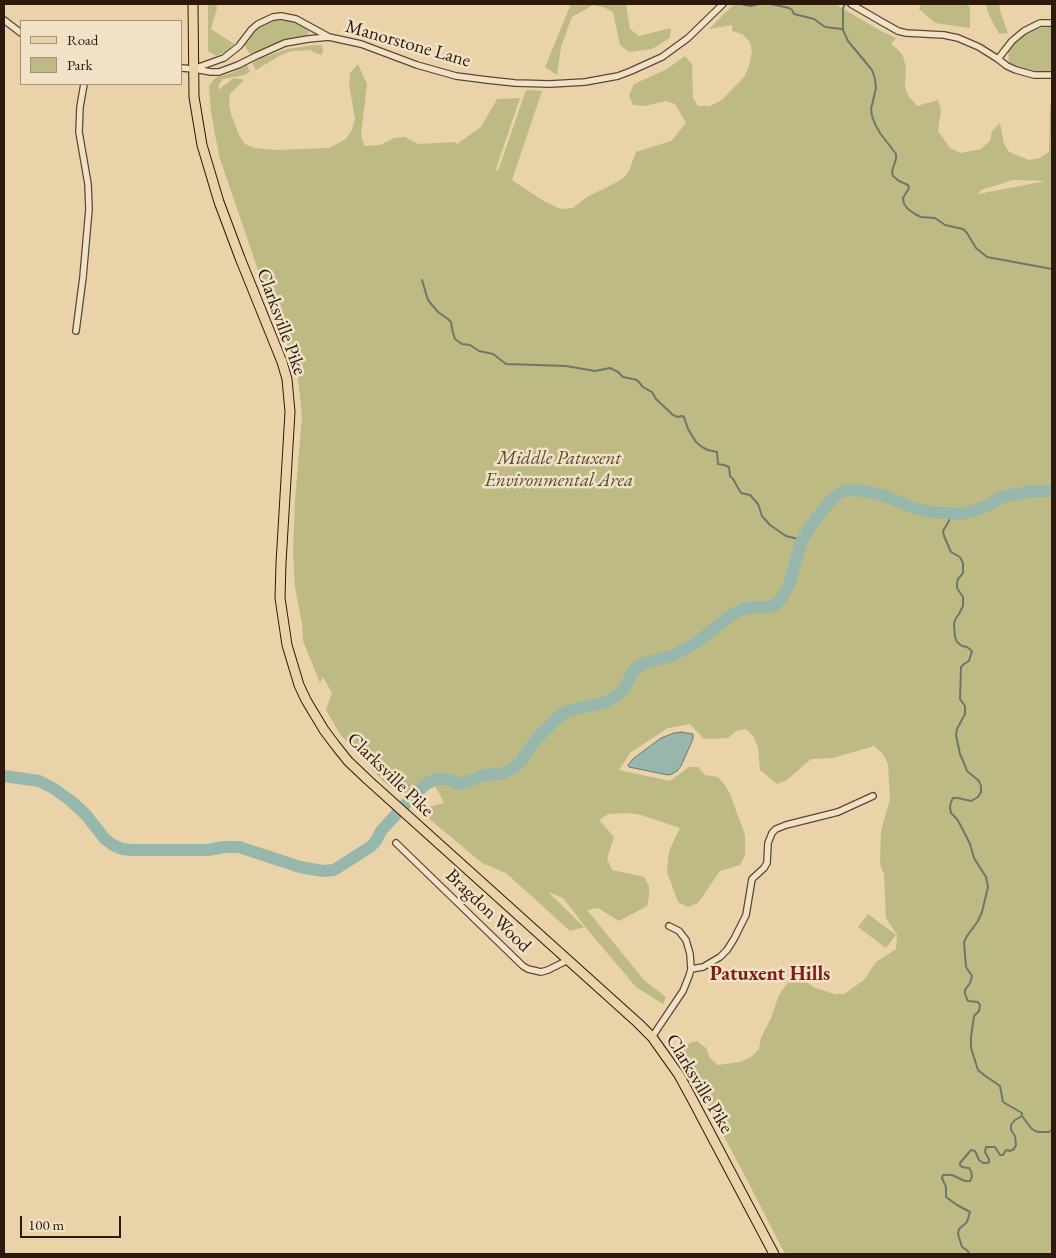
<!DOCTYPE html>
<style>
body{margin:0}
#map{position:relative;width:1056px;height:1258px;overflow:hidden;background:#ead2a9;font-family:"EB Garamond",serif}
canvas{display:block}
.frame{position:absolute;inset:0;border:5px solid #2c190c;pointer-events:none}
.legend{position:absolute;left:20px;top:20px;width:162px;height:65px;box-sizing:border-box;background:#f1e2c7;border:1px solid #a2927c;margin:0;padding:6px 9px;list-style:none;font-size:15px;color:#2c190c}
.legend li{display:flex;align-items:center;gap:10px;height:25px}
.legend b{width:25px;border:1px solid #a2927c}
.scale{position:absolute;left:20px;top:1216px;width:101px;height:22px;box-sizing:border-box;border:2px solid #2c190c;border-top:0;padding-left:6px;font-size:15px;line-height:18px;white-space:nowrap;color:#2c190c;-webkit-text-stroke:4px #f1e2c7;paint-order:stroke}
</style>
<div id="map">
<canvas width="1056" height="1258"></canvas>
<div class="frame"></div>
<ul class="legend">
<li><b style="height:6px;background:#ead2a9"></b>Road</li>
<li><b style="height:14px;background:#beba83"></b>Park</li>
</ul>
<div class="scale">100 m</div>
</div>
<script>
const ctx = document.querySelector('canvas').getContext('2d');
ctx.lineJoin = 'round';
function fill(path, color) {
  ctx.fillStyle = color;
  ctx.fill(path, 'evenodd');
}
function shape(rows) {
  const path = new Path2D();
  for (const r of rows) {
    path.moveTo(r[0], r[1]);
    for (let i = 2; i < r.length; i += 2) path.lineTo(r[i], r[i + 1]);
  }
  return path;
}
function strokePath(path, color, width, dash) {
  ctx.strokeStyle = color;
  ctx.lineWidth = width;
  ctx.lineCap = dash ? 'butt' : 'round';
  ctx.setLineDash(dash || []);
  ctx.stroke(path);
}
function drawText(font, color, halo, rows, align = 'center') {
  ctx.font = font + ' "EB Garamond",serif';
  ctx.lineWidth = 5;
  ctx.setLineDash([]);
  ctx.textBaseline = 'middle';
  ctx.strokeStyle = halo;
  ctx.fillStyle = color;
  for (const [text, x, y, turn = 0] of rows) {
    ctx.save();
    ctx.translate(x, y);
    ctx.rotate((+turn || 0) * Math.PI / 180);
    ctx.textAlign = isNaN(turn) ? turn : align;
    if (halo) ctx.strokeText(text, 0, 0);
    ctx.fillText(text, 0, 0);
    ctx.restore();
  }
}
fill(shape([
 [208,4,216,4,217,8,211,29,234,44,225,52,216,56,208,51],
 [571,4,626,4,630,29,639,36,671,28,670,38,652,49,629,52,620,45,613,12,603,7,593,5,572,17,561,47,557,75,545,67],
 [734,4,835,4,881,31,896,38,891,44,895,47,902,54,906,66,905,87,909,97,917,106,938,100,941,110,938,131,950,148,961,153,981,149,990,141,992,131,1000,123,1004,144,1009,152,1029,160,1040,158,1049,152,1050,106,1052,101,1052,1254,785,1254,743,1172,679,1052,687,1044,697,1041,706,1048,710,1058,718,1065,740,1062,751,1057,759,1049,761,1038,771,1018,779,995,791,978,803,978,813,987,834,994,844,994,864,980,876,962,896,949,897,935,886,918,884,874,880,864,881,831,890,799,888,764,883,754,874,746,833,758,811,759,787,780,777,784,760,770,758,748,754,737,746,729,736,731,728,738,704,739,690,724,668,728,631,752,619,770,670,781,689,767,698,767,705,775,718,777,725,785,730,794,745,835,745,855,740,865,720,871,698,903,688,907,678,902,667,872,669,851,680,828,641,815,630,813,608,814,599,820,614,837,607,859,612,870,644,877,649,886,649,896,647,906,619,921,598,908,587,910,644,980,666,997,663,1004,636,987,587,929,563,898,548,892,584,927,570,931,506,873,482,863,414,806,425,808,444,803,432,780,413,792,399,794,382,780,340,734,326,710,332,693,323,677,320,683,303,641,302,624,295,587,293,553,295,500,302,417,298,378,282,330,258,270,218,153,219,153,215,135,211,111,209,86,216,77,229,74,247,65,250,72,244,75,223,79,219,84,218,90,234,78,244,80,230,94,229,104,231,114,239,135,245,144,254,148,275,150,329,148,346,139,352,130,355,119,349,84,350,73,358,64,367,84,361,135,364,145,366,146,380,145,394,138,405,137,418,144,455,142,457,144,481,127,497,99,520,98,500,157,496,169,498,171,526,90,542,91,512,180,542,200,560,209,573,208,587,197,621,180,628,173,636,152,671,141,686,123,675,104,666,101,645,106,633,105,629,95,634,84,667,69,685,56,692,64,693,98,698,106,710,106,722,100,744,77,749,66,752,52,750,42,742,34,732,31,732,25,709,29],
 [1013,180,1046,181,978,194,981,190],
 [921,4,965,4,970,7,970,28,935,23,919,9],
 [986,4,999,4,1001,14,1008,33,999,34,988,13],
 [277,20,293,21,308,29,309,32,306,36,277,43,252,54,249,53,244,44,259,27,266,23],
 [1046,26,1052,27,1052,71,1040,73,1027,71,1009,63,1008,51,1015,42,1030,31],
 [314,45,322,45,323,52,321,55,309,50,291,51,279,56,256,70,252,63,262,58,287,49],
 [868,914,896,935,886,948,858,927]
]), '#beba83');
const water = shape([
 [681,732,693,734,693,739,681,766,677,771,672,774,668,775,629,767,628,765,634,758,661,738,674,733,681,732]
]);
fill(water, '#98b7ac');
strokePath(water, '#6d786c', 1);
strokePath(shape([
 [742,4,745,5,751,6,758,4],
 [771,4,789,8,792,10,794,14,814,19,825,27,842,29],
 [845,4,843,8,843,30,848,41,872,70,875,79,876,88,871,109,872,116,875,124,880,133,896,154,896,159,892,171,893,176,899,181,908,185,909,188,903,198,904,204,908,209,915,214,921,217,935,218,945,225,963,229,967,233,976,248,987,257,1052,269],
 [422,280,428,300,438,312,448,319,451,322,453,333,455,339,462,344,470,345,479,351,493,354,506,364,566,366,595,371,610,368,618,372,623,377,637,380,643,387,652,392,656,399,673,415,678,417,682,416,684,417,688,429,696,442,702,447,708,450,717,452,718,464,724,465,729,467,730,476,733,479,741,493,750,495,758,504,762,516,770,525,786,536,802,540],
 [949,514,949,521,943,531,944,536,951,552,960,557,963,563,963,573,958,579,957,583,957,588,963,597,963,606,959,614,956,618,954,624,955,637,957,642,962,646,967,647,972,651,969,661,964,664,961,667,960,699,965,706,965,714,957,729,956,735,960,754,964,763,967,771,979,781,981,786,981,792,978,797,971,801,958,798,953,798,951,802,950,807,951,813,957,819,962,828,970,844,974,858,986,877,988,887,982,912,978,921,967,936,964,942,966,967,972,976,970,983,965,990,965,994,968,1001,978,1002,980,1005,979,1011,974,1016,971,1037,971,1048,978,1070,984,1075,1000,1086,1003,1102,1022,1113,1022,1116,1015,1120,1011,1125,1011,1130,1015,1136,1016,1145,1014,1149,1010,1151,1006,1150,1003,1155,1000,1155,995,1147,986,1147,985,1152,989,1159,989,1162,987,1163,983,1163,979,1160,975,1151,971,1150,960,1163,960,1165,962,1167,969,1168,971,1171,972,1177,970,1181,965,1181,952,1175,943,1175,942,1178,946,1187,946,1197,957,1205,970,1212,967,1222,959,1229,958,1234,962,1247,968,1251,969,1254],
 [1022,1116,1031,1128,1035,1131,1039,1132,1049,1132,1052,1130]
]), '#6d786c', 2);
strokePath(shape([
 [4,776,39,781,53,788,71,801,86,815,105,839,113,845,122,849,132,850,208,850,224,847,239,847,300,867,323,871,334,870,370,847,376,841,381,831,413,796,426,784,437,779,444,779,451,780,456,783,460,784,486,775,504,773,512,769,521,761,538,737,558,717,567,711,606,702,617,696,624,689,630,677,635,669,644,663,672,656,685,649,697,642,733,614,744,609,754,607,770,607,776,604,783,596,789,585,802,540,813,523,830,501,838,494,847,490,864,491,882,495,914,508,931,512,961,514,973,511,988,505,1002,497,1033,491,1052,491]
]), '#98b7ac', 12);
const minor = shape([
 [851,4,882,22,898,31,906,33,944,35,958,38,979,47,998,59,1007,66,1016,70,1034,75,1052,75],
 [4,20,21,33],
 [998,59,1012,41,1024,31,1040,23,1052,23],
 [181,68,194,69,211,72,219,72,238,65,256,56,285,43,308,39,329,37,361,44,417,65,456,76,487,80,515,83,550,84,585,82,618,76,631,71,662,57,688,38,723,4],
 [196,68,224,58,239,46,252,29,258,24,273,17,281,16,296,19,329,37],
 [76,331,83,277,89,209,88,184,79,132,80,107,84,84],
 [396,843,523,966,528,969,541,972,548,970,568,960],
 [691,969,703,967,720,957,727,950,734,939,746,915,752,879,764,868,767,863,768,843,772,833,776,829,786,825,838,812,873,796],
 [652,1037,683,991,689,976,691,969,690,954,686,940,679,931,669,926]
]);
const primary = shape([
 [193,4,194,97,202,145,219,202,240,258,282,362,287,379,290,412,281,563,280,598,287,645,299,685,306,700,324,730,336,746,348,761,368,780,638,1023,652,1037,679,1075,691,1097,774,1254]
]);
strokePath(minor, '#5c4733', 8);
strokePath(primary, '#2c190c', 11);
strokePath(minor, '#f1e2c7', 5.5);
strokePath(primary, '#ead2a9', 9);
drawText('19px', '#2c190c', '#f1e2c7', [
 ["Manorstone Lane",408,44,16],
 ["Clarksville Pike",281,322,70],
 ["Clarksville Pike",390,775,44],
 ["Bragdon Wood",488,911,44],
 ["Clarksville Pike",699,1084,59]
]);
drawText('italic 19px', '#584930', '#f1e2c7', [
 ["Middle Patuxent",559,459],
 ["Environmental Area",559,481]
]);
drawText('bold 20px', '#7a1f14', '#f1e2c7', [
 ["Patuxent Hills",770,975]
]);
</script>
